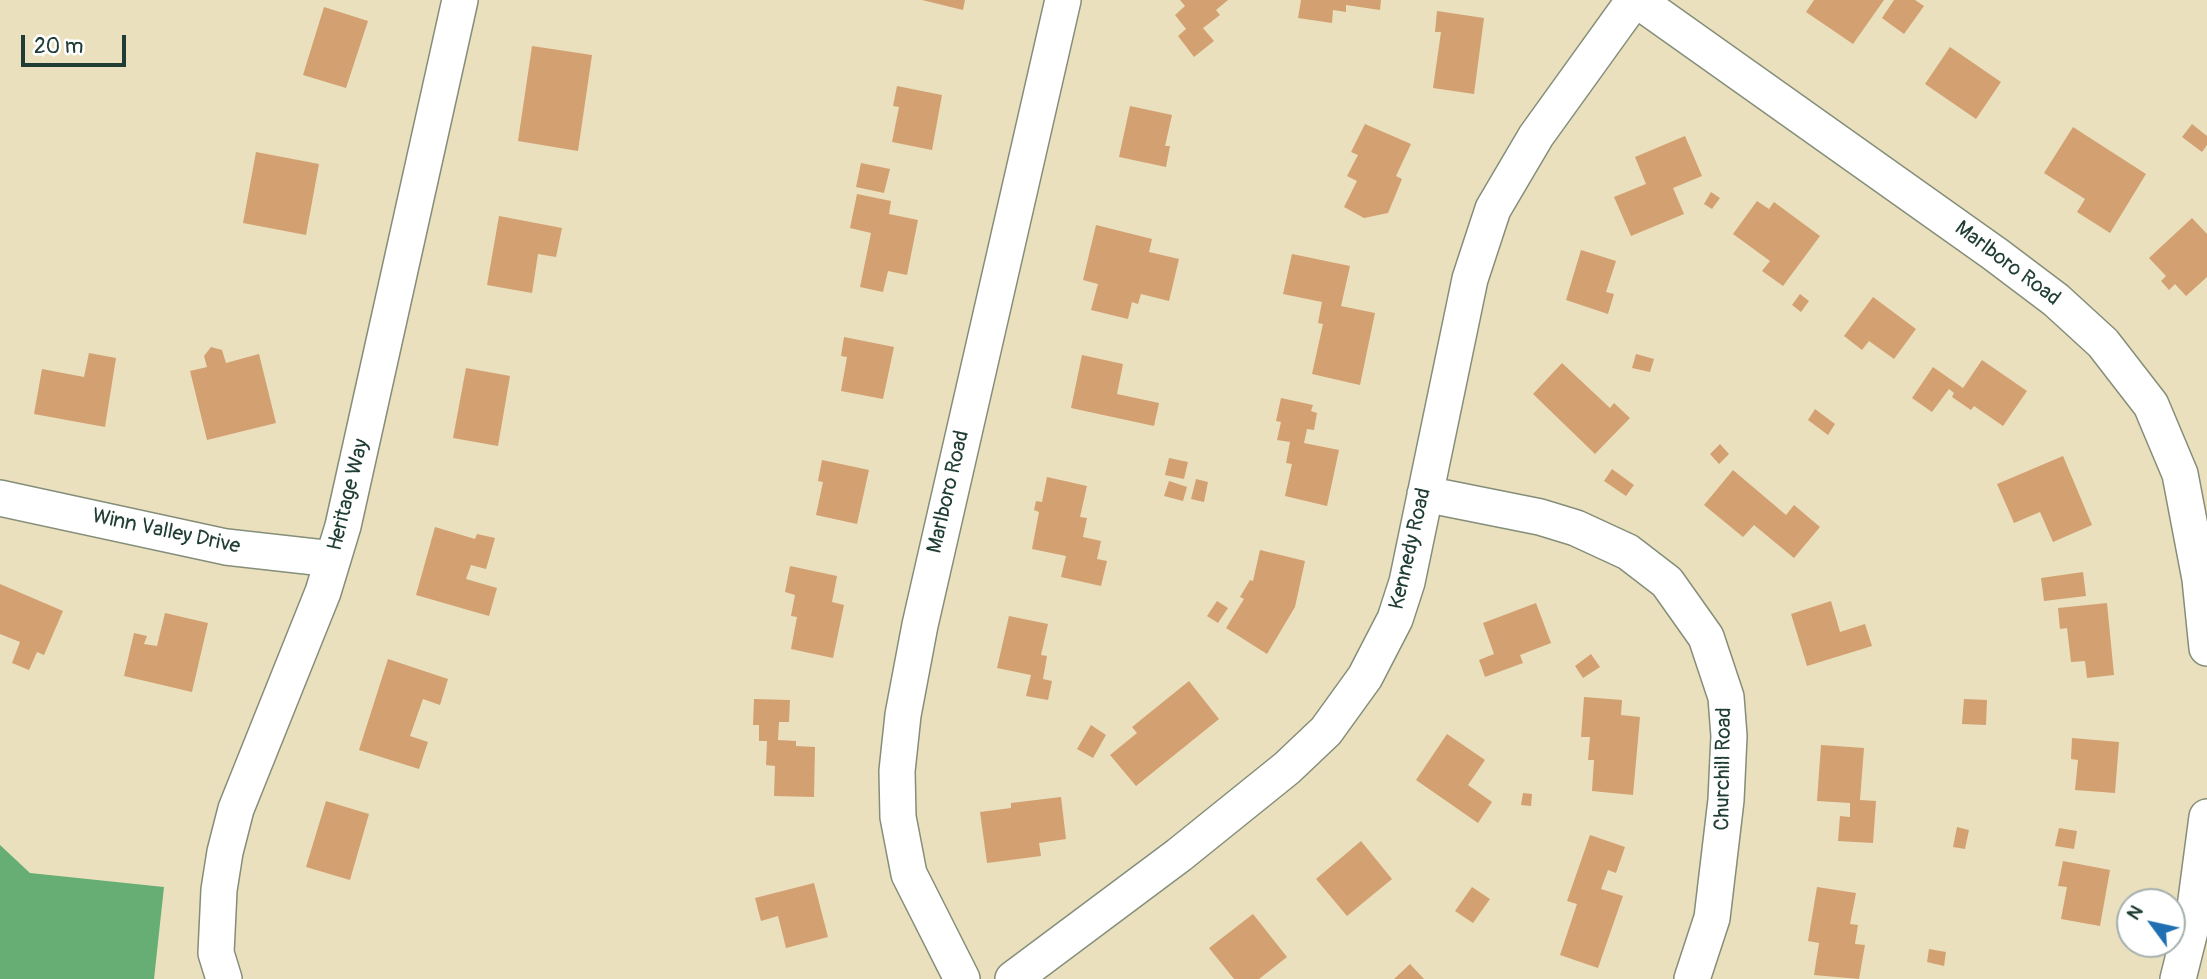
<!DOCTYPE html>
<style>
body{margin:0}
#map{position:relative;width:2207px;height:979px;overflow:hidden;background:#eae0be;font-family:Pangolin,sans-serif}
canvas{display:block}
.north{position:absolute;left:2116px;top:888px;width:70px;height:70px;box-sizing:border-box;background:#fff;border:2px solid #a5b1ae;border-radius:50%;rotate:303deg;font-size:19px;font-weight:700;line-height:28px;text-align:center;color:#1f3d34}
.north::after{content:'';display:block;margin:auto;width:24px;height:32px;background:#1f6fb2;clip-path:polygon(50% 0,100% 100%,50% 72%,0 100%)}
.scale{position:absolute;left:21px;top:35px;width:105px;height:32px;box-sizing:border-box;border:4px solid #1f3d34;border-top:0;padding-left:9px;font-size:21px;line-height:24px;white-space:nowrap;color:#1f3d34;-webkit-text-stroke:5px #fff;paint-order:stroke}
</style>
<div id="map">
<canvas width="2207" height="979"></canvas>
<div class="north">N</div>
<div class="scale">20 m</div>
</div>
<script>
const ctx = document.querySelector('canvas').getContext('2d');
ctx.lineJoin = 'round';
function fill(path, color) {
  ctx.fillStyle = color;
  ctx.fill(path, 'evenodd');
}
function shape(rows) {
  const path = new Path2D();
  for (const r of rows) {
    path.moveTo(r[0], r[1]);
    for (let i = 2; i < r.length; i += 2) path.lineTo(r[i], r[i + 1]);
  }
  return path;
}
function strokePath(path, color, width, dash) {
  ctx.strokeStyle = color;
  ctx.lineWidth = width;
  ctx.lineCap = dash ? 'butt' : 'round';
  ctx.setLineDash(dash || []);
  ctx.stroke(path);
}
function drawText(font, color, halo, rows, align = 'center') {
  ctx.font = font + ' Pangolin,sans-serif';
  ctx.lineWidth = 7;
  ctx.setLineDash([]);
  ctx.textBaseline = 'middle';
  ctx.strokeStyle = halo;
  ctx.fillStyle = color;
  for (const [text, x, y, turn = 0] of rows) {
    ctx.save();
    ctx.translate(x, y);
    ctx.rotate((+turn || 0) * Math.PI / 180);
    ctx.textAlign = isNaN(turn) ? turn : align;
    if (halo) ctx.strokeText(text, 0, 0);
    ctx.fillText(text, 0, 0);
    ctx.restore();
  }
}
fill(shape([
 [0,845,30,873,164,887,154,979,0,979]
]), '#66ae74');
fill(shape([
 [922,0,965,0,963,10],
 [1180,0,1228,0,1216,10,1220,15,1203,28,1214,41,1194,57,1178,36,1186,29,1175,15,1185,6],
 [1301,0,1381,0,1380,10,1346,5,1346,12,1333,10,1332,23,1298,18],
 [1814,0,1884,0,1853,44,1806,12],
 [1894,0,1915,0,1924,6,1904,34,1882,18],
 [324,7,368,21,346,88,303,75],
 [1437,11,1484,18,1474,94,1433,88,1441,32,1435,32],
 [532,46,592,55,578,151,518,141],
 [1950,47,2001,82,1976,119,1925,84],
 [897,86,942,95,932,150,892,142,899,107,893,106],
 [1130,106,1172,115,1165,146,1170,146,1166,167,1119,157],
 [1365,124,1411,144,1396,176,1402,179,1388,213,1364,218,1344,207,1357,181,1347,176,1358,155,1351,152],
 [2192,124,2207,136,2207,145,2202,152,2182,137],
 [2073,127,2146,174,2110,233,2077,212,2085,199,2044,173],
 [1685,136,1702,176,1673,188,1684,214,1631,236,1614,197,1646,184,1635,157],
 [256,152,319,164,306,235,243,223],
 [861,163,890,169,884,193,856,187],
 [1711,192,1720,198,1712,209,1704,204],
 [857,194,891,201,889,214,918,220,907,275,888,271,883,292,860,287,871,233,850,228],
 [1757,201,1769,209,1774,202,1820,236,1783,286,1762,271,1770,261,1733,234],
 [499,216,562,228,556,257,538,254,532,293,487,285],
 [2192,218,2207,234,2207,277,2186,296,2175,284,2169,290,2161,281,2166,276,2149,258],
 [1096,225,1152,239,1149,252,1179,259,1169,301,1141,294,1138,304,1132,302,1128,319,1091,310,1098,284,1083,280],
 [1581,250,1616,261,1606,292,1614,294,1608,314,1566,300],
 [1292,254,1350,266,1341,306,1375,313,1360,385,1312,374,1323,324,1318,323,1322,302,1283,294],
 [1800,294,1809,301,1801,312,1792,305],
 [1873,297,1916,329,1894,359,1869,341,1862,350,1844,336],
 [844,337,894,347,883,399,841,391,847,357,841,356],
 [211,347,222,350,226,363,259,354,276,423,207,440,190,371,207,367,204,356],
 [89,353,116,358,105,427,34,414,42,369,84,377],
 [1636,354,1654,359,1650,372,1632,368],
 [1082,355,1123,364,1117,394,1159,403,1154,426,1071,408],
 [1982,360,2027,391,2003,426,1974,406,1971,410,1952,397,1954,393,1949,389,1932,412,1912,398,1933,367,1963,388],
 [1562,363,1610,408,1614,403,1630,418,1595,454,1533,394],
 [466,368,510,376,498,446,453,438],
 [1281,398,1313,405,1311,411,1317,413,1314,430,1307,429,1304,443,1339,450,1327,506,1285,496,1292,464,1286,463,1290,442,1277,440,1281,422,1276,421],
 [1815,409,1835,424,1828,435,1808,420],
 [1720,444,1729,454,1719,464,1710,454],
 [2063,456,2092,525,2053,542,2040,512,2014,523,1997,484],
 [1169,458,1188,462,1184,479,1165,475],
 [822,460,869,470,857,524,816,515,823,482,818,481],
 [1612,469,1634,485,1626,496,1604,481],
 [1733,470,1786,515,1794,505,1820,527,1794,558,1754,525,1743,537,1704,505],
 [1047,477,1087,486,1080,517,1087,518,1083,537,1101,541,1097,559,1107,561,1101,586,1061,577,1066,556,1032,549,1039,512,1034,510,1036,501,1042,502],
 [1196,479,1208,482,1204,502,1191,499],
 [1169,481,1187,487,1183,501,1164,496],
 [435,527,475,539,477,534,495,538,486,569,471,565,466,579,497,588,489,616,416,595],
 [1260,550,1305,561,1295,607,1267,654,1226,628,1244,599,1240,597,1250,580,1253,581],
 [790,566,837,576,832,602,844,605,833,658,791,649,797,617,791,616,795,595,785,592],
 [2083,572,2086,596,2044,601,2041,578],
 [0,584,63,611,44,655,37,652,29,670,12,663,20,642,0,634],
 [1217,601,1228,608,1218,623,1207,616],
 [1831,601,1840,632,1865,624,1872,646,1807,666,1791,614],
 [1536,603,1551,643,1520,655,1523,663,1485,677,1479,660,1494,654,1483,623],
 [2107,603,2114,675,2087,678,2085,661,2071,662,2067,628,2060,629,2058,608],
 [165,613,208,623,192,692,124,676,134,633,147,636,144,644,157,646],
 [1009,616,1048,624,1041,655,1047,656,1043,679,1052,681,1048,700,1026,696,1031,675,997,668],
 [1591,654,1600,667,1583,678,1575,666],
 [388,659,448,679,440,705,423,699,410,736,428,742,419,769,359,750],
 [1189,681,1219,719,1136,786,1110,755,1137,733,1132,727],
 [1584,697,1622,700,1621,715,1640,717,1633,795,1592,791,1594,760,1588,760,1590,737,1581,737],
 [754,699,790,700,789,722,779,722,778,740,796,741,796,746,815,747,814,797,774,796,775,766,766,765,767,741,759,741,759,725,753,725],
 [1964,699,1987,700,1986,725,1962,724],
 [1091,725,1106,735,1093,758,1077,749],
 [1447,734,1485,760,1468,785,1492,802,1478,823,1416,780],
 [2072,738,2119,742,2115,793,2075,790,2078,760,2071,759],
 [1821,745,1864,748,1860,800,1876,801,1873,843,1838,841,1840,816,1850,817,1850,803,1817,801],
 [1523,793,1532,794,1531,806,1521,805],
 [1061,797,1066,839,1039,843,1041,856,987,863,980,812,1011,808,1011,803],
 [326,801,369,814,350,880,306,867],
 [1957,827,1969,830,1965,849,1953,847],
 [2059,828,2077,831,2074,849,2055,846],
 [1590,835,1625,847,1616,873,1608,870,1601,889,1623,896,1598,968,1560,955,1577,904,1567,901],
 [1361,841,1392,879,1347,916,1316,879],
 [2063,861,2110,870,2100,926,2061,919,2067,887,2058,886],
 [814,883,828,937,786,948,778,916,761,921,755,898],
 [1472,887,1490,899,1473,923,1455,911],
 [1817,887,1856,893,1850,924,1858,925,1855,944,1865,945,1859,979,1814,975,1819,943,1808,941],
 [1253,914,1287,957,1259,979,1234,979,1209,948],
 [1929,949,1946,952,1944,966,1927,962],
 [1410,964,1424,979,1394,979]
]), '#d3a071');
const minor = shape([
 [1637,0,1995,254,2056,300,2103,343,2151,405,2180,474,2200,579,2207,648],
 [1425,494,1540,517,1576,528,1628,552,1667,582,1706,637,1726,697,1729,736,1726,800,1712,918,1692,979],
 [0,498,226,547,333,559],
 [224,979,216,953,219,890,225,852,236,809,323,592,343,526,460,0],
 [962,979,909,874,898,817,897,771,903,715,920,625,1063,0],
 [1013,979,1179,855,1287,768,1326,731,1365,677,1395,619,1407,582,1470,279,1493,209,1536,136,1634,0],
 [2178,979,2194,915,2207,817]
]);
strokePath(minor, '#848e79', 38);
strokePath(minor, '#fff', 35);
drawText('21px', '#1f3d34', '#fff', [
 ["Marlboro Road",2007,264,37],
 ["Marlboro Road",949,492,-77],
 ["Heritage Way",349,495,-76],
 ["Winn Valley Drive",166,532,12],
 ["Kennedy Road",1411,549,-77],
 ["Churchill Road",1724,769,-89]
]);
</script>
